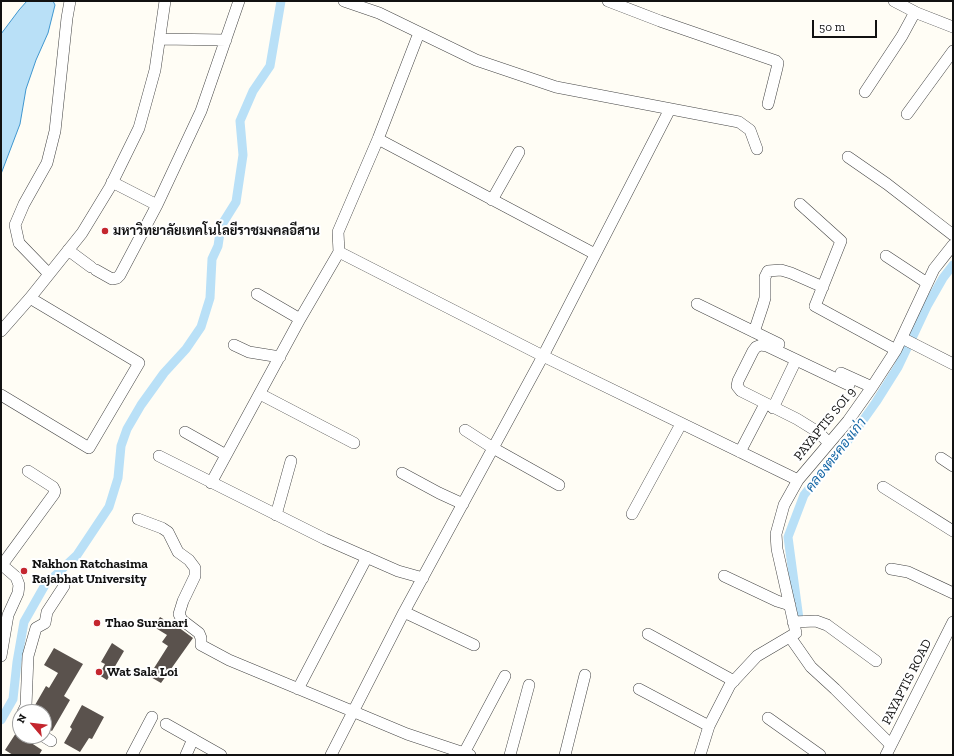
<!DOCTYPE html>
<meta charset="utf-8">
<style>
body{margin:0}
#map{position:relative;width:954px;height:756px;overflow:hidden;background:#fffdf5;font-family:"Zilla Slab",serif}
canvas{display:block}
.frame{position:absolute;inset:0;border:2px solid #111;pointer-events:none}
.north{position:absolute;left:12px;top:704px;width:40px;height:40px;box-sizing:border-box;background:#fff;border:1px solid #a0a0a0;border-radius:50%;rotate:298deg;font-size:11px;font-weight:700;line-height:16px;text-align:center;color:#111}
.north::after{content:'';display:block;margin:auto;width:14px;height:18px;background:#c4262e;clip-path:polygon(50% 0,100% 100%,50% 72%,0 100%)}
.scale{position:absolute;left:812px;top:20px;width:65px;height:18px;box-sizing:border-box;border:2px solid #111;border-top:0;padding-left:5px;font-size:12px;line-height:14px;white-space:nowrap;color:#111;-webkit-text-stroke:3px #fff;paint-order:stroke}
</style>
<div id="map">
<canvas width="954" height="756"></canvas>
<div class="frame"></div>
<div class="north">N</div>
<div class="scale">50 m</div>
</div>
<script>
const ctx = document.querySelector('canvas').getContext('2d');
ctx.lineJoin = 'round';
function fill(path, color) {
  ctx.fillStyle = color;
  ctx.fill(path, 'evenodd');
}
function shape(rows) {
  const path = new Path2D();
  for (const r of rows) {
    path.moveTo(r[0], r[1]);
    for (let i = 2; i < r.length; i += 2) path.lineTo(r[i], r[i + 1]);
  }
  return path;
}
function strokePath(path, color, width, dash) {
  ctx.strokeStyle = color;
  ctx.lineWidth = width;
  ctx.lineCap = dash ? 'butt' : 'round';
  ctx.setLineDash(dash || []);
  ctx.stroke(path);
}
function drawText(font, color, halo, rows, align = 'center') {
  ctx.font = font + ' "Zilla Slab",Sarabun,serif';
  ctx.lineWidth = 4;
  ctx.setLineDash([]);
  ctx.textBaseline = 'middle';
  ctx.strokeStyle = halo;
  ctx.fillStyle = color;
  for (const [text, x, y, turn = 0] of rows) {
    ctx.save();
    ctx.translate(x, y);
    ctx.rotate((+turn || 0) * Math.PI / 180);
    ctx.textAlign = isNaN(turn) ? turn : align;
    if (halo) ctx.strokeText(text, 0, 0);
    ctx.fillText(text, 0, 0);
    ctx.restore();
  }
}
const water = shape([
 [27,1,53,1,55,5,48,33,36,60,26,89,20,124,1,174,1,34,19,10,27,1]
]);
fill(water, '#b9e0f7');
strokePath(water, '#3f96cf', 1);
strokePath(shape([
 [912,338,927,306,943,278,953,265],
 [799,619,788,537,804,495,854,433,876,402,898,367,908,346],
 [1,720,13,699,17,662,24,622,45,585,77,555,109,507,118,478,121,446,127,429,141,405,164,373,186,349,201,327,210,298,212,259,218,246,221,226,236,202,243,155,240,121,253,91,270,66,281,1]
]), '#b9e0f7', 9);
fill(shape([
 [160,617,173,625,174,624,193,638,161,683,149,676,168,646,162,642,167,635,154,627],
 [112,643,124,651,107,680,99,675,105,664,101,662],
 [54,648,83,664,64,696,70,700,52,731,44,726,44,712,31,712,46,686,49,688,58,673,44,665],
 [82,705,104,717,92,739,89,738,80,752,64,743,72,729,70,727],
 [16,733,42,750,39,755,13,755,5,750]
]), '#5a524d');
const minor = shape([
 [344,1,379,13,476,60,556,87,739,122,750,130,757,149],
 [608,1,660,21,776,61,778,63,777,68,768,104],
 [894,1,917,13,953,27],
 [160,39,226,40],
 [865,92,902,36,915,12],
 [907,114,953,51],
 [378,139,595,254],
 [848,157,887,184,953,235],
 [112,182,157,205],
 [492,200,519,152],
 [800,204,841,241,815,306,896,350],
 [68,250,91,267],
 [339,252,543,356,798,480],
 [886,256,927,283],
 [96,270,112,279,117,278,120,275,157,205,201,111,239,1],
 [49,274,19,243,15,225,24,204,47,163,55,131,67,18,70,1],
 [257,294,300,319],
 [697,304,779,344],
 [1,331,30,298,82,233,110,187,139,128,155,70,165,1],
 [754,332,763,305,765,298,765,277,768,271,781,270,791,273,823,287],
 [902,338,953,364],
 [234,345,249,352,280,357],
 [841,373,872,387],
 [260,394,354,443],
 [1,395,89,448,139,363,30,298],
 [773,408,796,360],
 [465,430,493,448,559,485],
 [185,432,226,455],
 [829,443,818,432,797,419,741,391,737,386,738,381,753,351,756,347,761,345,767,346,849,385],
 [740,452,765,404],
 [159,456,325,539,398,571,423,578],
 [941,458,953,466],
 [402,473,439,493,463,504],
 [211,483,300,319,339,252,338,232,378,139,419,33],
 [883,487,953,531],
 [632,514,681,424],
 [276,515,291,461],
 [138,519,162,528,168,532,178,552,189,560,195,568,195,576,183,601,179,614,182,620,199,633,201,638,201,645,229,660,352,711,407,734,470,755],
 [1,564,16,577,19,585,18,593,8,615,1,656],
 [2,565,54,494,55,491,53,487,28,471],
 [891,569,908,572,953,593],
 [724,576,777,601,790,605],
 [404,612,474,645],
 [793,622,816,621,827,625,876,661],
 [648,634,734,681],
 [790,637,811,667,835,689,891,745],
 [298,689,367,557],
 [639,689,709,726],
 [23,712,26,706,28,656,36,628,45,623,47,612,64,586],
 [768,718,820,755],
 [166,724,221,755],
 [43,736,51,741],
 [464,753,505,676],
 [132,755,152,717],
 [186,755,193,739],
 [331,755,404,612,543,356,670,109],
 [510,755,529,685],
 [565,755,585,675],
 [700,755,709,726,730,685,757,656,796,633,777,549,776,534,784,505,798,480,848,421,872,387,896,350,934,269,953,245],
 [886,755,953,622]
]);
strokePath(minor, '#444', 12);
strokePath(minor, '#fff', 11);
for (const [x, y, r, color] of [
 [105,231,4,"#c4262e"],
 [24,571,4,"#c4262e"],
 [97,623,4,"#c4262e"],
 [99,672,4,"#c4262e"]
]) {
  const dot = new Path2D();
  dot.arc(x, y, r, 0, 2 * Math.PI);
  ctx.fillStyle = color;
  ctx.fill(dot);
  strokePath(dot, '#fff', 1.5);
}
drawText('bold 13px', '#111', '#fff', [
 ["มหาวิทยาลัยเทคโนโลยีราชมงคลอีสาน",113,231],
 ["Nakhon Ratchasima",32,564],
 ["Rajabhat University",32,579],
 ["Thao Suranari",105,623],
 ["Wat Sala Loi",107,672]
], 'left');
drawText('13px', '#111', '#fff', [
 ["PAYAPTIS SOI 9",825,424,-51],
 ["PAYAPTIS ROAD",907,682,-63]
]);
drawText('italic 14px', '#1768a6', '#fff', [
 ["คลองตะคองเก่า",836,455,-52]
]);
</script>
